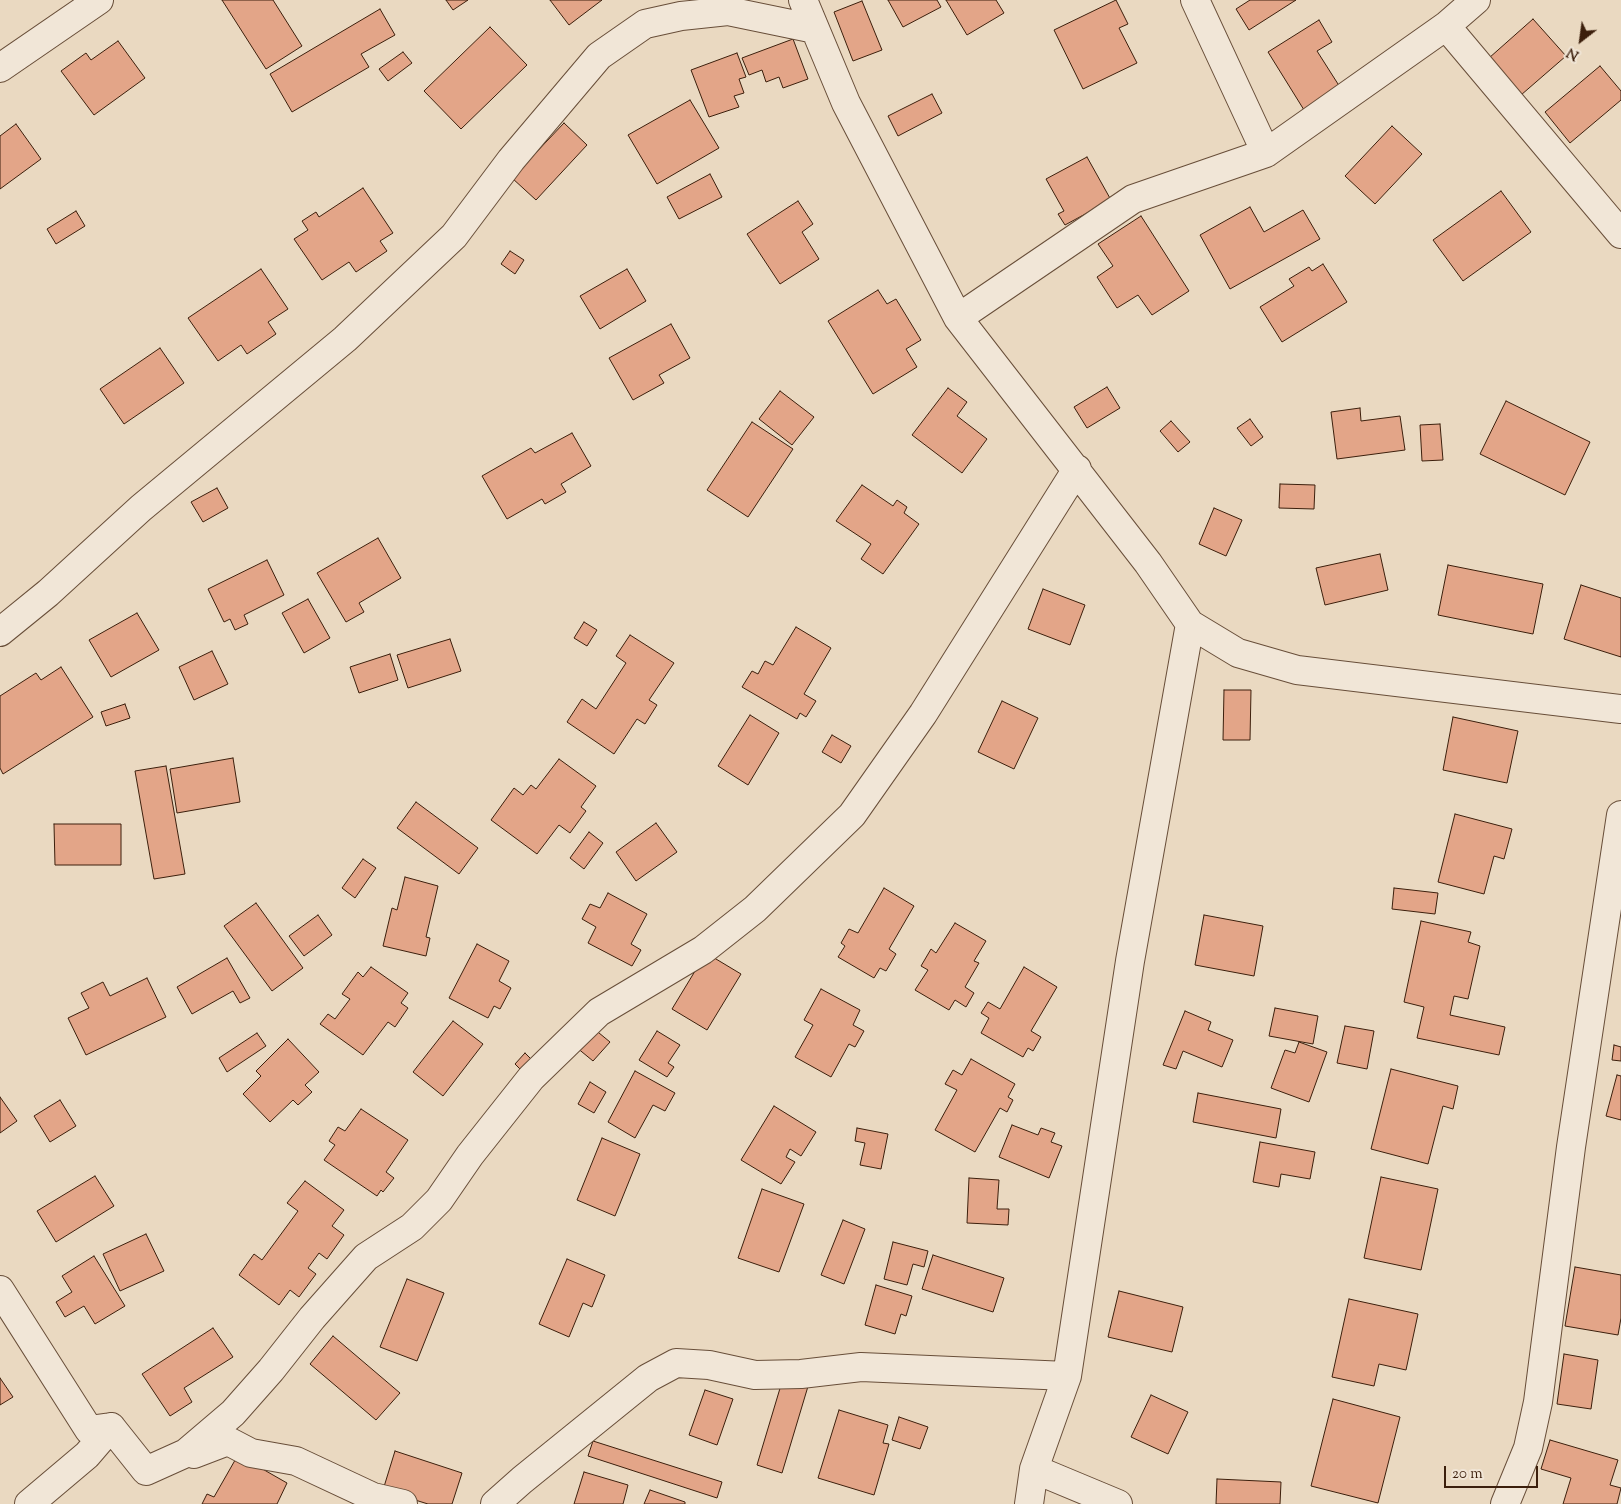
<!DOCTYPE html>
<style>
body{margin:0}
#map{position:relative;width:1621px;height:1504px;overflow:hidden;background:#ead9c1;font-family:"Sorts Mill Goudy",serif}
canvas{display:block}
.north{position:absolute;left:1556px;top:15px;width:50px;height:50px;-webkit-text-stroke:4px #f1e6d7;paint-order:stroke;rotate:210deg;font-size:14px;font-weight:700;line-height:20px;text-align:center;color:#3c1f0c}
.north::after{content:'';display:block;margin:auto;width:18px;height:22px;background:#3c1f0c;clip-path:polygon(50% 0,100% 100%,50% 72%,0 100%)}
.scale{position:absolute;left:1444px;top:1466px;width:94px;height:22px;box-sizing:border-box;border:2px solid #3c1f0c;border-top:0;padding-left:6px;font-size:15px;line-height:18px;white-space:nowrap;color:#3c1f0c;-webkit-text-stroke:4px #f1e6d7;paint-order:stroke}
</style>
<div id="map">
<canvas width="1621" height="1504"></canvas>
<div class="north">N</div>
<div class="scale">20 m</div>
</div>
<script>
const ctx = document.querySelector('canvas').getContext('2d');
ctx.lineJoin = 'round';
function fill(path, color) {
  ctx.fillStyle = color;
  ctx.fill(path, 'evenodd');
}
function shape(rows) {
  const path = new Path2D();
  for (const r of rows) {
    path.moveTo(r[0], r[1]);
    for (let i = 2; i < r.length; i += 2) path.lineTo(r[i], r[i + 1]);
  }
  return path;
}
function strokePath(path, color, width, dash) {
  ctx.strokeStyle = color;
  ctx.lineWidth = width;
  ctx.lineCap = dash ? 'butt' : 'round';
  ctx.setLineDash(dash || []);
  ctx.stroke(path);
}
const building = shape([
 [222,0,273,0,302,46,266,69,222,0],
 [446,0,468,0,453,10,446,0],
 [550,0,602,0,569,25,550,0],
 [888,0,937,0,941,7,903,27,888,0],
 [946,0,996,0,1004,13,967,35,946,0],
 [1116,0,1128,24,1119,28,1137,63,1083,89,1054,30,1116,0],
 [1250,0,1296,0,1249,30,1236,9,1250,0],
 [862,1,882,50,853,61,834,12,862,1],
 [380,9,395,35,361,54,369,67,292,112,270,74,380,9],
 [1533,19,1566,56,1521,95,1489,58,1533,19],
 [1319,20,1332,42,1317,51,1345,95,1309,118,1268,52,1319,20],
 [490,27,527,65,461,129,424,91,490,27],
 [793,39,808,79,783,88,779,77,766,82,762,70,749,75,742,58,793,39],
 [118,41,145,78,94,115,61,71,86,53,91,60,118,41],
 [403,52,412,63,388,81,379,69,403,52],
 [737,53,746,77,739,79,744,93,734,96,739,107,709,117,691,70,737,53],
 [1600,66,1621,91,1621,100,1570,143,1545,112,1600,66],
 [932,94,942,113,898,136,888,116,932,94],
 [690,100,719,148,657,184,628,135,690,100],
 [564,123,587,145,536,200,512,178,564,123],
 [16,124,41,159,0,189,0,136,16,124],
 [1392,126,1422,154,1375,204,1345,176,1392,126],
 [1087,157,1111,200,1065,225,1058,214,1064,211,1046,179,1087,157],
 [710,174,722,197,679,219,667,197,710,174],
 [363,188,393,233,380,241,387,251,356,272,349,262,322,280,294,239,308,230,302,221,316,212,319,217,363,188],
 [1501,191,1531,232,1463,281,1433,240,1501,191],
 [798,201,813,224,802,232,819,259,780,284,747,234,798,201],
 [1250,207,1264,232,1303,210,1320,239,1230,289,1200,235,1250,207],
 [76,211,85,226,56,244,47,229,76,211],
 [1141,216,1189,291,1152,315,1138,295,1117,308,1097,277,1113,266,1098,244,1141,216],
 [510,251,524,260,515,274,501,264,510,251],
 [1323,264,1347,302,1282,342,1260,307,1294,286,1289,279,1309,267,1312,271,1323,264],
 [261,269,288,309,268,322,276,334,247,354,241,345,218,361,188,318,261,269],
 [627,269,646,301,600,329,580,296,627,269],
 [878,290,887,304,896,299,921,340,906,349,917,367,873,394,828,321,878,290],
 [671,324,690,358,659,375,664,383,633,400,609,358,671,324],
 [160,348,184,383,124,424,100,389,160,348],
 [1107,387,1120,408,1087,428,1074,407,1107,387],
 [948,388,967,402,957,416,987,439,962,473,912,435,948,388],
 [780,391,814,417,792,445,759,419,780,391],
 [1506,401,1590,442,1565,495,1480,454,1506,401],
 [1360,408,1361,421,1400,416,1405,450,1337,459,1331,412,1360,408],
 [1250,419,1263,437,1251,446,1237,428,1250,419],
 [1171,421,1190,442,1178,452,1160,431,1171,421],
 [752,422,793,449,748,517,707,490,752,422],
 [1440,424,1443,460,1422,461,1420,425,1440,424],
 [572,433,591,466,561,484,566,492,545,504,542,499,507,519,482,476,531,448,535,453,572,433],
 [1280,484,1315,485,1314,509,1279,508,1280,484],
 [862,485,893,506,897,500,907,507,904,513,919,524,883,574,861,559,871,544,836,521,862,485],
 [217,488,228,508,203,522,191,502,217,488],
 [1214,508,1242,520,1226,556,1199,544,1214,508],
 [378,538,401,578,359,603,364,612,346,622,317,573,378,538],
 [1380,554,1388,590,1325,605,1316,568,1380,554],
 [267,560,284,595,244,615,248,624,235,630,230,619,224,622,208,589,267,560],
 [1448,565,1543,584,1533,634,1438,615,1448,565],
 [1581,585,1621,598,1621,657,1564,639,1581,585],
 [1043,589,1085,605,1070,645,1028,629,1043,589],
 [308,599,330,638,304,653,282,613,308,599],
 [137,613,159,650,111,677,89,640,137,613],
 [584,622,597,630,587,646,574,638,584,622],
 [796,627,831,648,804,694,816,701,806,717,800,713,797,719,742,687,752,671,758,674,765,661,773,665,796,627],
 [630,635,674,663,649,700,657,705,645,724,637,719,614,754,567,722,582,699,596,709,626,663,616,656,630,635],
 [450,639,461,671,408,688,397,655,450,639],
 [212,651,228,684,194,700,179,667,212,651],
 [390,654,398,680,359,693,350,667,390,654],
 [61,667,93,717,3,774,0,768,0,696,36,673,41,680,61,667],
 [1224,690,1251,690,1250,740,1223,740,1224,690],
 [1002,701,1038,718,1014,769,978,752,1002,701],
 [125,704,130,718,106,726,101,712,125,704],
 [750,715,779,733,748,785,718,766,750,715],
 [1453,717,1518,731,1507,783,1443,770,1453,717],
 [832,735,851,746,841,763,822,752,832,735],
 [233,758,240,802,177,813,170,769,233,758],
 [559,759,596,786,581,807,586,811,570,833,559,825,537,854,491,820,514,788,523,795,531,785,536,789,559,759],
 [166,766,185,874,154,879,135,771,166,766],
 [416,802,478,848,459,874,397,828,416,802],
 [1455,814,1512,829,1504,859,1494,856,1484,894,1438,882,1455,814],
 [656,823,677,852,636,881,616,852,656,823],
 [54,824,121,824,121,865,55,865,54,824],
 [589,832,603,843,584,869,570,858,589,832],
 [363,859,376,868,355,898,342,888,363,859],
 [405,877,438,886,426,937,430,938,426,956,383,946,392,908,397,910,405,877],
 [884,888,914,906,889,949,896,954,886,971,880,968,874,978,838,957,845,946,841,943,849,929,858,933,884,888],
 [1394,888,1438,893,1435,914,1392,909,1394,888],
 [608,893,647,914,631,944,641,950,632,966,588,943,596,927,582,919,590,904,600,908,608,893],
 [256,903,303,968,272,991,224,926,256,903],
 [318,915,332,935,304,956,289,936,318,915],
 [1204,915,1263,926,1254,976,1195,965,1204,915],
 [1421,921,1471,932,1468,942,1480,946,1468,999,1454,996,1450,1015,1505,1027,1499,1055,1417,1038,1424,1007,1404,1002,1421,921],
 [955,923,986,941,974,961,979,963,965,987,974,993,966,1007,955,1000,949,1010,915,990,928,970,921,966,931,949,936,953,955,923],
 [477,944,509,961,499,981,511,988,500,1009,494,1006,488,1018,449,998,477,944],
 [706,953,741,974,707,1030,672,1009,706,953],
 [227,958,250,998,240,1003,233,991,192,1014,177,987,227,958],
 [371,967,408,993,401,1003,408,1008,395,1027,388,1022,363,1055,320,1024,328,1014,335,1019,350,999,342,994,358,972,363,977,371,967],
 [1024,967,1057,987,1031,1031,1041,1037,1033,1051,1028,1048,1023,1057,981,1033,989,1018,981,1013,988,1002,1000,1009,1024,967],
 [147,978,166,1017,86,1055,68,1018,89,1008,81,993,103,982,110,996,147,978],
 [821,989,860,1010,853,1025,864,1031,855,1047,849,1044,831,1077,795,1057,813,1025,804,1020,821,989],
 [1275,1008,1318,1016,1313,1044,1269,1036,1275,1008],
 [1185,1011,1211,1022,1208,1030,1233,1040,1222,1067,1183,1051,1176,1069,1163,1065,1185,1011],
 [453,1021,483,1044,443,1096,413,1072,453,1021],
 [1345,1026,1374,1031,1367,1069,1337,1063,1345,1026],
 [593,1028,610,1042,593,1061,576,1047,593,1028],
 [657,1031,680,1045,668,1063,674,1067,667,1077,639,1060,657,1031],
 [257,1033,266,1046,227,1072,219,1058,257,1033],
 [288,1039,319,1072,305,1085,312,1092,298,1105,293,1100,270,1122,243,1094,261,1076,256,1071,288,1039],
 [1299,1042,1327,1052,1309,1102,1271,1088,1285,1050,1295,1053,1299,1042],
 [1614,1045,1621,1047,1621,1061,1612,1060,1614,1045],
 [525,1053,536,1064,526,1075,515,1064,525,1053],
 [971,1059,1015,1084,1008,1097,1013,1100,1007,1112,1000,1108,975,1152,935,1130,957,1090,945,1084,953,1070,962,1075,971,1059],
 [1391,1069,1458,1086,1453,1109,1443,1106,1428,1164,1371,1149,1391,1069],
 [635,1071,675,1093,665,1111,653,1105,635,1138,608,1122,635,1071],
 [1617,1075,1621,1076,1621,1120,1606,1116,1617,1075],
 [590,1082,606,1092,594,1113,578,1104,590,1082],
 [1198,1093,1281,1109,1276,1138,1193,1122,1198,1093],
 [0,1097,17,1121,0,1133,0,1097],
 [60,1100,76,1126,50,1142,34,1116,60,1100],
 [774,1106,816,1132,801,1156,790,1149,786,1157,795,1162,781,1184,741,1160,774,1106],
 [361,1109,408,1140,386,1172,394,1178,383,1192,381,1190,377,1196,324,1160,335,1145,329,1141,338,1127,345,1131,361,1109],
 [1012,1125,1038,1135,1041,1128,1055,1133,1051,1142,1062,1146,1049,1178,999,1157,1012,1125],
 [857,1128,888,1134,881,1169,860,1165,865,1143,855,1141,857,1128],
 [602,1138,640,1154,615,1216,577,1200,602,1138],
 [1260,1142,1315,1152,1310,1179,1281,1174,1279,1187,1253,1182,1260,1142],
 [95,1176,114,1206,56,1242,37,1211,95,1176],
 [1381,1177,1438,1189,1421,1270,1364,1258,1381,1177],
 [969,1178,999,1180,997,1209,1009,1209,1008,1225,967,1223,969,1178],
 [305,1181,344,1210,332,1226,344,1235,327,1259,319,1253,308,1268,316,1274,299,1297,290,1290,279,1305,239,1275,254,1254,262,1260,298,1211,287,1203,305,1181],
 [762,1189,804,1204,779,1272,738,1258,762,1189],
 [843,1220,865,1229,844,1284,821,1275,843,1220],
 [146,1234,164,1271,120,1291,103,1254,146,1234],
 [893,1242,928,1251,924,1267,913,1264,907,1285,884,1279,893,1242],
 [933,1255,1004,1278,993,1312,922,1289,933,1255],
 [94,1256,125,1306,95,1324,84,1306,65,1317,56,1302,72,1292,62,1276,94,1256],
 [567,1259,605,1275,592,1307,583,1303,569,1337,539,1324,567,1259],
 [1575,1267,1621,1275,1621,1318,1618,1335,1565,1326,1575,1267],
 [407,1279,444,1293,417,1361,380,1347,407,1279],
 [876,1285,912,1296,906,1316,901,1314,895,1334,865,1325,876,1285],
 [1119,1291,1183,1307,1172,1352,1108,1337,1119,1291],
 [1349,1299,1418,1314,1406,1370,1379,1364,1374,1386,1332,1377,1349,1299],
 [213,1328,233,1357,184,1388,192,1402,170,1416,142,1374,213,1328],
 [333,1336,400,1393,376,1420,310,1364,333,1336],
 [1564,1354,1598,1360,1591,1409,1557,1404,1564,1354],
 [784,1375,809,1383,782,1473,757,1465,784,1375],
 [0,1378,13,1397,0,1405,0,1378],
 [705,1390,733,1399,717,1445,689,1435,705,1390],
 [1151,1395,1188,1412,1168,1454,1131,1437,1151,1395],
 [1333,1399,1400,1417,1378,1503,1311,1486,1333,1399],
 [839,1410,888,1425,883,1443,889,1444,874,1495,818,1478,839,1410],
 [899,1417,928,1427,920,1449,892,1440,899,1417],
 [1550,1440,1618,1460,1610,1485,1621,1488,1617,1504,1563,1504,1571,1478,1541,1469,1550,1440],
 [593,1441,722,1482,717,1498,588,1456,593,1441],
 [395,1451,462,1473,452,1504,428,1504,383,1490,395,1451],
 [238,1455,287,1483,277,1504,202,1504,207,1494,214,1497,238,1455],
 [584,1472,628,1485,623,1504,574,1504,584,1472],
 [1217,1479,1281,1482,1280,1504,1216,1504,1217,1479],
 [650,1490,685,1502,685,1504,644,1504,650,1490]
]);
fill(building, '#e3a588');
strokePath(building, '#3c1f0c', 1);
const minor = shape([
 [803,0,846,103,958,318,1148,563,1190,624,1238,653,1297,670,1621,709],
 [1195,0,1266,153],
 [1446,26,1621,234],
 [0,68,99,0],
 [958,318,1133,199,1266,153,1446,26,1476,0],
 [0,632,48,593,141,508,345,339,454,236,511,160,599,56,645,24,681,16,728,11,815,29],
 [0,1290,89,1430,111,1427],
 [111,1427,146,1471,186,1453,233,1413,271,1370,312,1318,366,1257,412,1227,439,1200,470,1155,531,1078,599,1012,703,950,755,909,852,815,923,714,1077,469],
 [194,1454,228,1441,251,1453,296,1461,373,1497,403,1504],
 [1034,1469,1118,1504],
 [29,1504,87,1455,111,1427],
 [495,1504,522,1480,648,1378,676,1363,709,1365,755,1375,801,1374,861,1367,1067,1376],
 [1029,1504,1034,1469,1067,1376,1130,961,1190,624],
 [1505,1504,1528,1448,1538,1402,1571,1147,1621,815]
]);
strokePath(minor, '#684e39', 30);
strokePath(minor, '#f1e6d7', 28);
</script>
